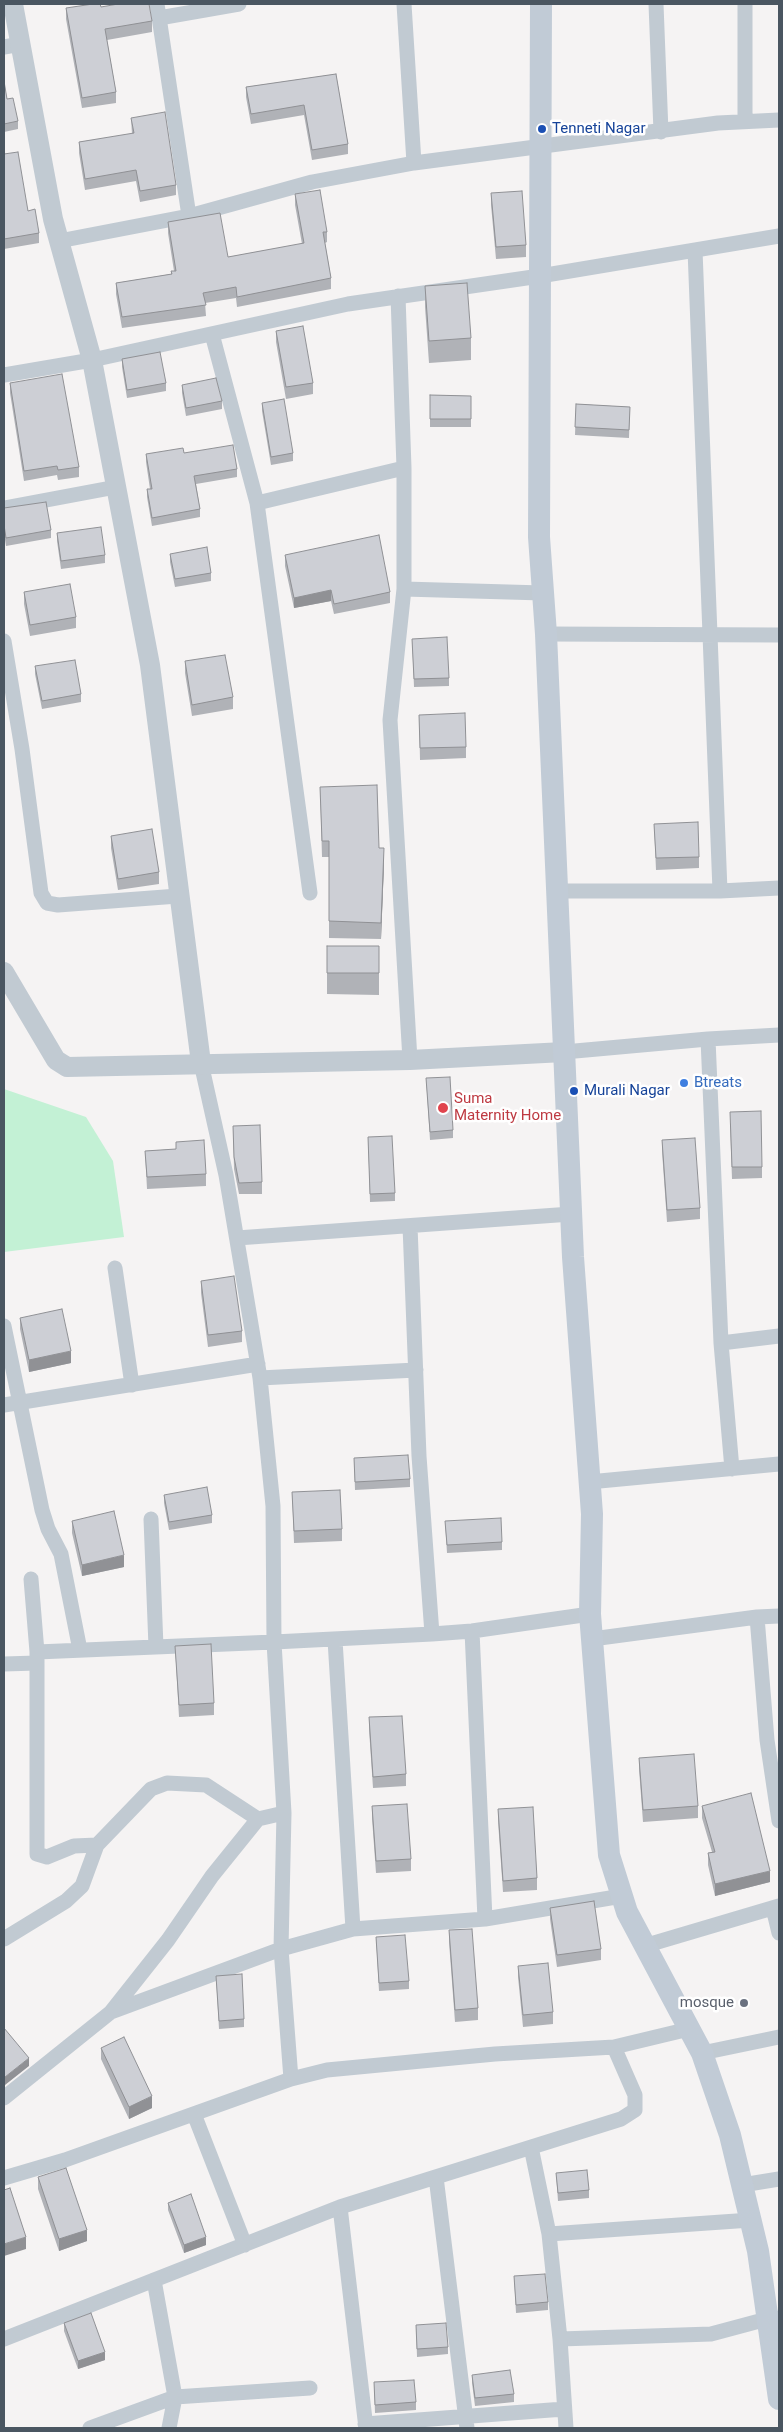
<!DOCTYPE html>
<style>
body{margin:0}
#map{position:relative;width:783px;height:2432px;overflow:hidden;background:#f5f3f3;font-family:Roboto,sans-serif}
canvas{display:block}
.frame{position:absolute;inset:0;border:5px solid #4a5661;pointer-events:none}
</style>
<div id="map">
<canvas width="783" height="2432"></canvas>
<div class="frame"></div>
</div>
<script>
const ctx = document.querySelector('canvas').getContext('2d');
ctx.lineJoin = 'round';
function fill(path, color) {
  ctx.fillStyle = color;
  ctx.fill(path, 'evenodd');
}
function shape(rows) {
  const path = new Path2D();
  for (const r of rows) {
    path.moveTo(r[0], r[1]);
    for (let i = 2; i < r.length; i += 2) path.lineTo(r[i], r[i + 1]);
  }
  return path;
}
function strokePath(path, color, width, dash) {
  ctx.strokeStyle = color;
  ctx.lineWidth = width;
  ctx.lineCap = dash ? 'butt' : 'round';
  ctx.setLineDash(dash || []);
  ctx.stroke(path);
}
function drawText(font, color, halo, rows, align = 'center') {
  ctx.font = font + ' Roboto,sans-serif';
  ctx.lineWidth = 5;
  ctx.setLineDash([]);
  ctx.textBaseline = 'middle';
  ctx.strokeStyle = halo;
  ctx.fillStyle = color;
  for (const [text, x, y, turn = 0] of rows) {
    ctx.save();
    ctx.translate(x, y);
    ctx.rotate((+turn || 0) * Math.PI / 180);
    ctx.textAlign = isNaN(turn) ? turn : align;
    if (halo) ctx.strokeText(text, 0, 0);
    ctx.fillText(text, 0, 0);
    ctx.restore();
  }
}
fill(shape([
 [4,1089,86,1117,113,1161,124,1237,4,1252]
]), '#c3f1d5');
strokePath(shape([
 [404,4,414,163],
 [656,4,661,132],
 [159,18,239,4],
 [4,47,21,44],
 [745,120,745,4],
 [189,216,312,182,414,163,718,123,779,120],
 [59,241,189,216,157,4],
 [695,250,720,891,779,888],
 [398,296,404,468,404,589,390,720,410,1060],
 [212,334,257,503,310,893],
 [4,375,92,360,348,304,540,276,779,236],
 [257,503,404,468],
 [4,508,116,487],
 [404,589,543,593],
 [546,634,779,635],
 [4,641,22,749,41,893,47,903,58,905,178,896],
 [557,891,720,891],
 [708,1039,721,1343,732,1469],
 [564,1052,708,1039,779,1035],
 [201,1063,226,1175,260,1378,273,1506,274,1642,432,1634],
 [410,1226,419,1456,432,1634,472,1631,590,1614],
 [237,1238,571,1214],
 [115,1268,132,1385],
 [4,1326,42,1510,48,1529,61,1554,80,1650],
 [721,1343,779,1336],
 [260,1378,416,1370],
 [4,1405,258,1364],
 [589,1482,779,1464],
 [151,1519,156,1647],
 [31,1579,37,1652,37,1854,47,1857,74,1846,97,1845],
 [757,1617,767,1740,779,1821],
 [472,1631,485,1919],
 [592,1639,757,1617,779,1616],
 [335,1640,353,1929],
 [37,1652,274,1642,284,1813,281,1949,291,2079],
 [4,1664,37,1663],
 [773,1908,779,1933],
 [4,1939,66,1901,82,1886,97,1845,151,1789,167,1783,206,1785,258,1819],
 [644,1946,779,1906],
 [111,2012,168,1940,212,1876,258,1819,284,1813],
 [702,2053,779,2037],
 [4,2098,111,2012,281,1949,353,1929,485,1919,622,1896],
 [194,2114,245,2245],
 [531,2147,549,2234,560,2339,711,2334,767,2319,779,2318],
 [436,2177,467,2428],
 [4,2178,65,2160,291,2079,327,2070,495,2054,614,2047,689,2029],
 [742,2185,779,2179],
 [340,2207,366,2428],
 [549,2234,751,2220],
 [154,2280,175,2397,169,2428],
 [4,2339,340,2207,621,2119,635,2110,635,2095,614,2047],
 [560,2339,566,2428],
 [365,2424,564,2409],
 [90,2428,175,2397,310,2388]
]), '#c1cad2', 15);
strokePath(shape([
 [13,4,53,219,92,360,150,665,201,1063],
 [4,972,56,1060,67,1067,410,1060,564,1052]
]), '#c1cad2', 20);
strokePath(shape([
 [541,4,539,537,546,634,573,1257,592,1514,590,1614,609,1855,627,1912,702,2053,730,2135,758,2251,779,2399]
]), '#c1cbd6', 22);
fill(shape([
 [101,7,152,21,152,32,107,40,116,92,116,103,82,108,66,19,66,8],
 [336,74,348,144,348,154,312,160,304,115,251,124,246,97,246,87],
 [4,81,7,99,18,121,18,129,4,132],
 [131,118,176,185,176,195,140,202,136,181,85,190,79,153,79,142,132,134],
 [4,154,28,211,39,233,39,243,4,249],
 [491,193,526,245,526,257,496,259,491,205],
 [295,194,327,232,327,242,325,243,331,278,331,289,237,307,236,298,205,303,206,316,122,328,116,294,116,283,171,274,171,271,174,271,168,233,168,222,228,257,302,244,295,205],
 [425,286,471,338,471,360,429,363,425,307],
 [276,331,313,383,313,394,286,399,276,342],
 [122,359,166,383,166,391,127,398,122,367],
 [10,383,79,467,79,477,58,480,57,475,24,481,10,393],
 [182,385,222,401,222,409,186,416,182,393],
 [430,395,471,396,471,427,430,427],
 [262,403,293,453,293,461,271,465,262,411],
 [576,404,630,407,629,438,575,435],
 [184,453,237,469,237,477,196,484,200,509,200,517,152,526,147,497,147,489,150,489,146,462,146,454],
 [4,508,51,530,51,538,6,546,4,533],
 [57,533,105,555,105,563,61,569,57,541],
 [170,554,211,573,211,581,175,587,170,562],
 [285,555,390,592,390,603,334,614,331,601,294,608,285,566],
 [24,592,76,617,76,628,30,636,24,604],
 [412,639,449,678,449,686,414,687],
 [185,661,233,697,233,709,192,716,185,673],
 [35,666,81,694,81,702,42,709,35,674],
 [419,715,466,747,466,758,420,760],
 [320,787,379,848,384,864,381,939,329,938,329,857,322,857],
 [654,824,699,857,699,868,656,870],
 [111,836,159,872,159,884,118,890,111,848],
 [327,946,379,946,379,995,327,994],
 [426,1078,453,1130,453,1138,430,1140],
 [730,1123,762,1167,762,1178,732,1179],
 [233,1126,262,1182,262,1194,239,1194,234,1169],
 [368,1137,395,1193,395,1201,370,1202],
 [662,1140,700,1208,700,1219,667,1222,662,1151],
 [176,1142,206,1174,206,1186,147,1189,145,1151,176,1149],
 [201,1281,242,1331,242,1342,208,1347,201,1293],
 [20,1318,71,1363,29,1372,20,1329],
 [354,1458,410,1479,410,1487,355,1490],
 [292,1492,342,1529,342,1541,294,1543],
 [164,1495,212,1515,212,1523,169,1530,164,1503],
 [72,1521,124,1567,82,1576,72,1533],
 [445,1521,502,1542,502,1550,447,1553],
 [175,1646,214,1703,214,1715,179,1717],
 [369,1717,406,1774,406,1786,373,1788,369,1729],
 [639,1758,698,1806,698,1818,643,1822,639,1769],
 [372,1806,411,1859,411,1871,376,1873,372,1818],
 [702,1806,770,1882,715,1896,708,1865,708,1853,712,1852,702,1818],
 [498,1809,537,1878,537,1890,503,1892,498,1821],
 [550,1908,601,1949,601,1960,557,1967,550,1919],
 [449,1930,478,2008,478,2020,455,2022,449,1942],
 [376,1937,409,1981,409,1989,379,1991],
 [518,1966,553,2012,553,2024,523,2027,518,1977],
 [216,1976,244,2019,244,2027,219,2029],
 [101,2048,152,2108,129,2119,101,2059],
 [556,2173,589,2190,589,2198,558,2201],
 [38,2177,87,2241,59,2251,38,2189],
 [168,2203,206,2245,184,2253,168,2210],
 [514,2276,548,2302,548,2310,516,2313],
 [64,2323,105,2360,78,2369,64,2331],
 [416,2325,448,2347,448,2354,417,2357],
 [472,2375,514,2394,514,2402,475,2406,472,2383],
 [374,2382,416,2402,416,2410,375,2413]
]), '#b0b2b7');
fill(shape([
 [331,590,331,601,294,608,294,598],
 [384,848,384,864,381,939,381,923],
 [71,1351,71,1363,29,1372,29,1360],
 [124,1555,124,1567,82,1576,82,1565],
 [770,1871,770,1882,715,1896,715,1884],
 [29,2058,29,2066,5,2085,5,2077],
 [152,2096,152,2108,129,2119,129,2107],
 [87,2230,87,2241,59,2251,59,2239],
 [26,2237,26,2249,4,2256,4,2244],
 [206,2237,206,2245,184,2253,184,2245],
 [105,2352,105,2360,78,2369,78,2361]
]), '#909195');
const building = shape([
 [93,4,100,4,101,7,118,4,149,4,152,21,105,29,116,92,82,98,66,8,93,4],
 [336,74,348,144,312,150,304,105,251,114,246,87,336,74],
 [4,81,7,99,13,98,18,121,4,124,4,81],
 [165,112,176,185,140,191,136,170,85,179,79,142,134,133,131,118,165,112],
 [18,152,28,211,35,209,39,233,4,239,4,154,18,152],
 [320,190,327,232,323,232,331,278,237,297,236,287,203,293,206,305,122,317,116,283,172,274,171,271,176,271,168,222,220,213,228,257,304,243,295,194,320,190],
 [522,191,526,245,496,247,491,193,522,191],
 [467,283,471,338,429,341,425,286,467,283],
 [303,326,313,383,286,387,276,331,303,326],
 [160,352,166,383,127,390,122,359,160,352],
 [62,374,79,467,58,470,57,466,24,471,10,383,62,374],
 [216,378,222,401,186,408,182,385,216,378],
 [430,395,471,396,471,419,430,419,430,395],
 [284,399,293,453,271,457,262,403,284,399],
 [576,404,630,407,629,430,575,427,576,404],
 [233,445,237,469,194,476,200,509,152,518,147,489,152,489,146,454,183,448,184,453,233,445],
 [46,502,51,530,6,538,4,525,4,508,46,502],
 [101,527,105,555,61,561,57,533,101,527],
 [379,535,390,592,334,604,331,590,294,598,285,555,379,535],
 [207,547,211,573,175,579,170,554,207,547],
 [70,584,76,617,30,625,24,592,70,584],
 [447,637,449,678,414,679,412,639,447,637],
 [225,655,233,697,192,705,185,661,225,655],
 [75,660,81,694,42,701,35,666,75,660],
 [465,713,466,747,420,748,419,715,465,713],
 [377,785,379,848,384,848,381,923,329,921,329,841,322,841,320,787,377,785],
 [698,822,699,857,656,858,654,824,698,822],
 [152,829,159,872,118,879,111,836,152,829],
 [327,946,379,946,379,973,327,973,327,946],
 [450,1077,453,1130,430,1132,426,1078,450,1077],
 [761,1111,762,1167,732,1167,730,1112,761,1111],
 [260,1125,262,1182,239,1183,234,1157,233,1126,260,1125],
 [392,1136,395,1193,370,1194,368,1137,392,1136],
 [695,1138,700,1208,667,1210,662,1140,695,1138],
 [204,1140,206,1174,147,1177,145,1151,176,1149,176,1142,204,1140],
 [234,1276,242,1331,208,1335,201,1281,234,1276],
 [62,1309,71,1351,29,1360,20,1318,62,1309],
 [408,1455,410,1479,355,1482,354,1458,408,1455],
 [207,1487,212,1515,169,1522,164,1495,207,1487],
 [340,1490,342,1529,294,1531,292,1492,340,1490],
 [114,1511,124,1555,82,1565,72,1521,114,1511],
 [501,1518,502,1542,447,1545,445,1521,501,1518],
 [211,1644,214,1703,179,1705,175,1646,211,1644],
 [402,1716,406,1774,373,1777,369,1717,402,1716],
 [694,1754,698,1806,643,1810,639,1758,694,1754],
 [751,1793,770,1871,715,1884,708,1853,715,1852,702,1806,751,1793],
 [407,1804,411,1859,376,1861,372,1806,407,1804],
 [533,1807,537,1878,503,1881,498,1809,533,1807],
 [594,1901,601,1949,557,1955,550,1908,594,1901],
 [472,1929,478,2008,455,2010,449,1930,472,1929],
 [405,1935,409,1981,379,1983,376,1937,405,1935],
 [548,1963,553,2012,523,2015,518,1966,548,1963],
 [242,1974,244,2019,219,2021,216,1976,242,1974],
 [4,2028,29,2058,5,2077,4,2076,4,2028],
 [124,2037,152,2096,129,2107,101,2048,124,2037],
 [66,2168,87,2230,59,2239,38,2177,66,2168],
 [587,2170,589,2190,558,2193,556,2173,587,2170],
 [10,2188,26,2237,4,2244,4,2190,10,2188],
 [191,2194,206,2237,184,2245,168,2203,191,2194],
 [545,2274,548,2302,516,2305,514,2276,545,2274],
 [91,2313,105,2352,78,2361,64,2323,91,2313],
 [446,2323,448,2347,417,2349,416,2325,446,2323],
 [510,2370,514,2394,475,2398,472,2375,510,2370],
 [414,2380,416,2402,375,2405,374,2382,414,2380]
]);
fill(building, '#cdcfd5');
strokePath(building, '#909195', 1);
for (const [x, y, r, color] of [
 [542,129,5,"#1a4fb4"],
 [684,1083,5,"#3f7fe0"],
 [574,1091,5,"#1a4fb4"],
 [443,1108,6,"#e0444e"],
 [744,2003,5,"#6b7280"]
]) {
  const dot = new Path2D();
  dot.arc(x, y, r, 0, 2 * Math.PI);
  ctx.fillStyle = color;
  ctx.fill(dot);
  strokePath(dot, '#fff', 2);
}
drawText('15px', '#164399', '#fff', [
 ["Tenneti Nagar",552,129],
 ["Murali Nagar",584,1091]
], 'left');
drawText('15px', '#366cbe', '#fff', [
 ["Btreats",694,1083]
], 'left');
drawText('15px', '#be3a42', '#fff', [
 ["Suma",454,1099],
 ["Maternity Home",454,1116]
], 'left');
drawText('15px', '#5b616d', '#fff', [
 ["mosque",734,2003]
], 'right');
</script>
